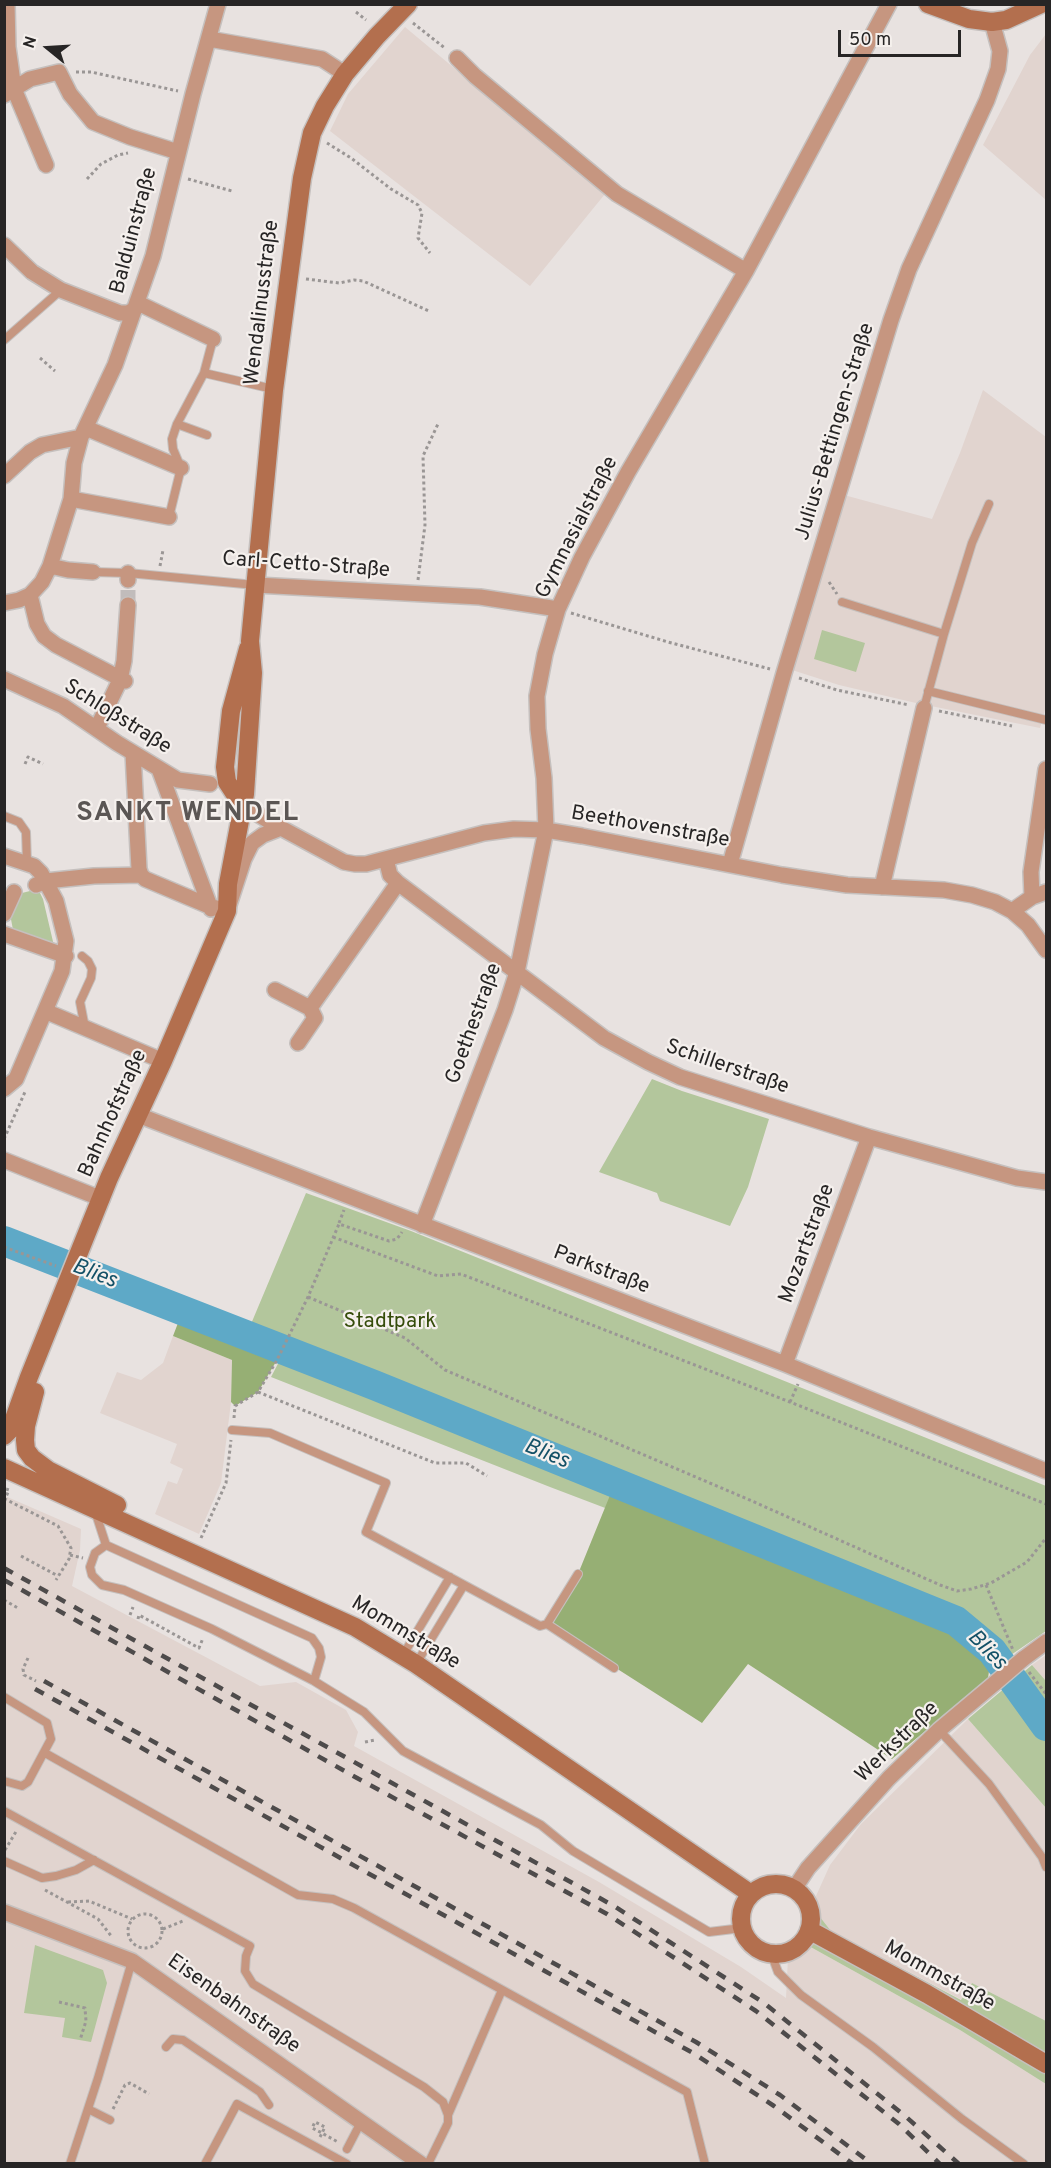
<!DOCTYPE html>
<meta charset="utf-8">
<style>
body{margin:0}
#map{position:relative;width:1051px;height:2168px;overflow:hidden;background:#e8e2e0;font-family:Overpass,sans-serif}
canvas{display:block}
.frame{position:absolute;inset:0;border:6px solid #272525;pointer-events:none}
.north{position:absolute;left:18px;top:18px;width:60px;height:60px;-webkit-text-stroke:4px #f5f0ed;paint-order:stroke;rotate:288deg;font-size:16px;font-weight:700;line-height:24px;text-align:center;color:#272525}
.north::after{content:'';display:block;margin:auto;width:21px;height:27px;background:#272525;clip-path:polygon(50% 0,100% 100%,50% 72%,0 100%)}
.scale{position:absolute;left:838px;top:30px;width:123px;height:27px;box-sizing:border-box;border:3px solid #272525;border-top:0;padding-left:8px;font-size:18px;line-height:21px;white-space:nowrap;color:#272525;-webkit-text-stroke:4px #f5f0ed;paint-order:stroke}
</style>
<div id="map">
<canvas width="1051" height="2168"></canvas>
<div class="frame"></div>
<div class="north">N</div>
<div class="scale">50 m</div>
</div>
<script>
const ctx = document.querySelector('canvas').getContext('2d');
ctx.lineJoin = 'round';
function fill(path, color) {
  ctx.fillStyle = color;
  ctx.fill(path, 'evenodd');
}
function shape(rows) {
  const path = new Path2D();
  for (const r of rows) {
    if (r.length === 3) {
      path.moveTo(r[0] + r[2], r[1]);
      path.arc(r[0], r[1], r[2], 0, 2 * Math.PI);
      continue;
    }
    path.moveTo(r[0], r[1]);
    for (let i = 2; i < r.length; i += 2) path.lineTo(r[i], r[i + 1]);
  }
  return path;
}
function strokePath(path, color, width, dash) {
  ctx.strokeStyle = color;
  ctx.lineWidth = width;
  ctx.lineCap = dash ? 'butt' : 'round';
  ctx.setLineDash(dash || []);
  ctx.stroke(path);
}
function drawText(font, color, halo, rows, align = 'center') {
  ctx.font = font + ' Overpass,sans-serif';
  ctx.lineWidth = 4.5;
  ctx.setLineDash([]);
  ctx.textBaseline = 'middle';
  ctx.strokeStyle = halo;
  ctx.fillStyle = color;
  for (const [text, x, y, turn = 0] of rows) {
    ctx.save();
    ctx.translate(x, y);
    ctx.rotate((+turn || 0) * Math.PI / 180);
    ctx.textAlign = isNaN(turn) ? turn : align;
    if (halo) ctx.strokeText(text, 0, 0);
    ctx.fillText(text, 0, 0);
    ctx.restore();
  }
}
fill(shape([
 [405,27,605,194,530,286,330,131,348,94],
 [1046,34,1046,200,983,145,1030,55],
 [983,390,1046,437,1046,706,1040,728,916,703,839,685,792,670,844,495,932,519,960,453],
 [173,1336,232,1360,231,1402,221,1483,199,1534,155,1514,168,1481,177,1484,183,1469,170,1463,177,1444,100,1413,117,1372,141,1380,163,1363],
 [5,1496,81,1529,80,1550,72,1586,260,1686,296,1682,346,1710,358,1732,354,1746,599,1882,741,1967,786,1998,788,1958,807,1945,960,2030,1046,2084,1046,2163,5,2163],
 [1046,1655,1046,1681,1032,1665],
 [968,1719,1046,1808,1046,2021,972,1983,962,2000,831,1931,820,1917,816,1896,830,1865,861,1824]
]), '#e1d4cf');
fill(shape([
 [822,630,865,643,856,672,814,659],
 [38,889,43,899,55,950,14,935,10,914,18,894],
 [652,1079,682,1091,769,1119,748,1187,730,1226,660,1201,657,1193,599,1172],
 [306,1193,411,1231,1046,1486,1046,1631,986,1672,876,1611,550,1487,271,1377,291,1339,251,1324],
 [1032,1665,1046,1681,1046,1808,968,1719],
 [820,1917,831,1931,961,2000,972,1983,1046,2021,1046,2084,960,2030,807,1945],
 [35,1945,103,1970,107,1983,91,2042,62,2037,65,2018,24,2013]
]), '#b3c69c');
fill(shape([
 [183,1310,281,1349,277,1360,258,1392,235,1406,231,1402,232,1360,173,1336],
 [615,1483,956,1621,992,1651,988,1678,892,1759,748,1664,702,1723,547,1624,578,1574]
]), '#96af74');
strokePath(shape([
 [4,1241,374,1385,956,1621,992,1651,1046,1726]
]), '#5ea9c7', 30);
strokePath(shape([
 [128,605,128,580]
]), '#c1bcbb', 15, [15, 8]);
const lane = shape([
 [4,340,61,290],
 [204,373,273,389],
 [177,424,207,435],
 [169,517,181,468,173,449,172,439,177,424,204,373,213,339],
 [93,572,128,573,255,585],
 [842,602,944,634],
 [928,691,1046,720],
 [924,708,944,634,972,543,989,504],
 [4,816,19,822,26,832,27,863],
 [82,956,88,961,92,969,91,978,80,1002,85,1028],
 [232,1430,270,1433,386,1483,366,1532,540,1626,547,1624,614,1668],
 [95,1511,106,1545,312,1638,319,1648,321,1657,314,1681],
 [106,1545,95,1553,90,1567,92,1575,102,1585,124,1590,212,1629,314,1681,364,1712,403,1751,541,1825,573,1851,709,1932,742,1928],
 [547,1624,578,1574],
 [403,1655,450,1577],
 [416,1664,464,1585],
 [4,1697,47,1723,51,1739,28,1782,22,1786,4,1781],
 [939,1730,989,1784,1042,1857,1046,1867],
 [45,1753,298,1895,333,1899,354,1908,687,2092,705,2164],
 [4,1811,250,1946,246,1956,245,1971,253,1984,424,2087,443,2102,448,2115,448,2123,428,2164],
 [4,1861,42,1878,56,1876,76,1870,94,1860],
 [771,1953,778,1972,801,1995,873,2047,962,2119,1024,2164],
 [166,2047,173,2039,183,2040,260,2092,269,2105],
 [88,2109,110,2120],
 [448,2115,502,1990],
 [347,2149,361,2122],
 [70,2164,98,2078,132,1961],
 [205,2164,237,2104,347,2164]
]);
const street = shape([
 [7,4,8,47,14,89,46,165],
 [209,39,322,59,345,74],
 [457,58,475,76,617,194,746,271],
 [4,95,30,79,59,72,70,94,93,122,130,137,178,152],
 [4,245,32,272,61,290,120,313,128,313,135,309],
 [138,303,213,339],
 [86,428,181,468],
 [4,476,30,452,42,445,81,437],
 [71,499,169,517],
 [50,566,68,570,93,572],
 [128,580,128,573],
 [256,585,480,597,558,609],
 [30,595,37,624,44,636,56,645,125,681],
 [4,603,19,600,30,595,42,582,50,566,71,499,74,463,81,437,115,365,153,256,193,94,218,4],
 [4,679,63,706,117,743,178,780,210,784],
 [97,728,120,680,124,661,128,605],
 [133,753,139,869,141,875,145,879,209,906,227,911,244,859,252,843,263,835,281,828],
 [159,769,211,909],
 [242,805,281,828,344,862,355,864,366,864,484,833,514,829,546,830,582,836,782,875,847,885,944,890,972,895,995,902,1012,911,1028,925,1046,950],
 [4,856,34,866,41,873,56,901,66,941,62,971,16,1079,4,1089],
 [386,859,390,875,398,883,604,1038,648,1062,680,1077,869,1137,1017,1178,1046,1182],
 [730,864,784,673,891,320,909,269,987,100,998,69,1000,51,992,22],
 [36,885,46,881,94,876,141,875],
 [882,887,924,708],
 [1032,897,1031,872,1046,769],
 [1012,911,1032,897,1046,892],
 [4,914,14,892],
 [4,934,66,956],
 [275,990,310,1008,398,883],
 [45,1011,163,1061],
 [298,1043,315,1018,310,1008],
 [138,1115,785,1364,1046,1471],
 [4,1160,102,1199],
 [422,1225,505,1010,517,972,546,830,544,778,538,729,537,696,545,654,558,609,582,557,628,472,746,271,889,4],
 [785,1364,869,1137],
 [1023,1659,1046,1642],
 [794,1889,808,1868,889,1778,939,1730,995,1683],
 [4,1912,132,1961,421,2164]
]);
const secondary = shape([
 [928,4,969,19,992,22,1006,20,1041,4],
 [242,805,227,782,225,767,231,711,248,649],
 [35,1392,26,1426,25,1440,26,1450,32,1458,48,1470,117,1505],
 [4,1436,10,1430,29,1377,109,1178,163,1061,227,911,228,884,245,794,253,673,250,641,274,390,302,178,312,133,325,106,345,74,377,36,408,4],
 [4,1468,355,1627,416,1664,751,1894],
 [776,1919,35],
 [809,1930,927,1994,1046,2064]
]);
strokePath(lane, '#c5c0be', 10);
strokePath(street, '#c5c0be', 18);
strokePath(secondary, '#c5c0be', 21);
strokePath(shape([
 [356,12,366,20],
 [413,23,446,49],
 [76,72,91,72,178,91],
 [327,143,351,158,391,189,418,205,422,213,418,238,430,253],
 [87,179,101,164,118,155,128,153],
 [188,179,232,191],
 [306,279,339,283,354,280,363,281,429,311],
 [40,358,55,371],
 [160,566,163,550],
 [418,580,425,525,423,456,438,424],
 [829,582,837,594],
 [571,613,668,642,770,669],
 [799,678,837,690,909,705],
 [939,711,1012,726],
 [25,764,28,757,43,764],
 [4,1139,25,1092],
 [339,1223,344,1210],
 [333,1237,438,1276,461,1274,790,1402,1046,1504],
 [4,1247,56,1266],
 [308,1297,405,1338,445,1370,752,1501,940,1585,957,1591,971,1589,991,1583,1027,1562,1046,1538],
 [258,1392,435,1463,466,1463,487,1476],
 [790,1402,798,1384],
 [234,1418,235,1406,258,1392,277,1360,308,1297,339,1224,389,1241,397,1239,402,1232],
 [6,1489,9,1490,5,1499,58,1526,71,1548,69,1559,56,1580],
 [201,1538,226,1483,231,1440],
 [70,1555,83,1558],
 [21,1556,58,1576],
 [986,1585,1013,1650],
 [4,1600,18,1608],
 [130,1615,133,1607],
 [138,1619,139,1615,199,1648,203,1638],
 [28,1658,23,1669,24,1675,36,1681],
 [1029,1672,1046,1694],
 [365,1742,375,1740],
 [5,1850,17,1830],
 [45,1890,98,1919,112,1937],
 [68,1902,89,1901,132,1919],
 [145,1931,17],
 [163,1929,183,1921],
 [59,2002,85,2008,86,2021,80,2040],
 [113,2109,125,2085,130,2083,149,2094],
 [320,2137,325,2127,315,2122,312,2128,322,2133,327,2136,338,2142]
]), '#9a9695', 3, [3, 3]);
strokePath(lane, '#c69680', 8);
strokePath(street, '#c69680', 15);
strokePath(secondary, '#b36f4e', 18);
strokePath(shape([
 [4,1568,614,1906,764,2003,904,2115,959,2164],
 [4,1580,357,1778,607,1914,756,2011,899,2124,940,2164],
 [44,1681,696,2042,780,2095,872,2164],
 [35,1689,693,2053,774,2106,853,2164]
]), '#4e4b4b', 4.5, [10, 10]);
const streetBridge = shape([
 [995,1683,1023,1659]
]);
strokePath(streetBridge, '#c5c0be', 18, []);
strokePath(streetBridge, '#c69680', 15);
drawText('21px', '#272525', '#f5f0ed', [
 ["Balduinstraße",135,231,-75],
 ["Wendalinusstraße",263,303,-83],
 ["Julius-Bettingen-Straße",836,432,-73],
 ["Gymnasialstraße",578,528,-63],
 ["Carl-Cetto-Straße",306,566,4],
 ["Schloßstraße",117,718,32],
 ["Beethovenstraße",650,828,10],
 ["Goethestraße",475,1024,-70],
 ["Schillerstraße",727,1068,19],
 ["Bahnhofstraße",114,1114,-66],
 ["Mozartstraße",808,1244,-70],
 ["Parkstraße",601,1271,21],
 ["Mommstraße",405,1634,31],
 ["Werkstraße",898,1743,-44],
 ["Mommstraße",939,1977,29],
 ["Eisenbahnstraße",233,2005,35]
]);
drawText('21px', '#354c0a', '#f5f0ed', [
 ["Stadtpark",390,1323]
]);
drawText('italic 22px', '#145167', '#f5f0ed', [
 ["Blies",94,1275,21],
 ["Blies",546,1455,22],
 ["Blies",986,1651,46]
]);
ctx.letterSpacing = '1.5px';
drawText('bold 27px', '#5b5654', '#f5f0ed', [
 ["SANKT WENDEL",188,815]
]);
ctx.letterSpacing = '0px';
</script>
